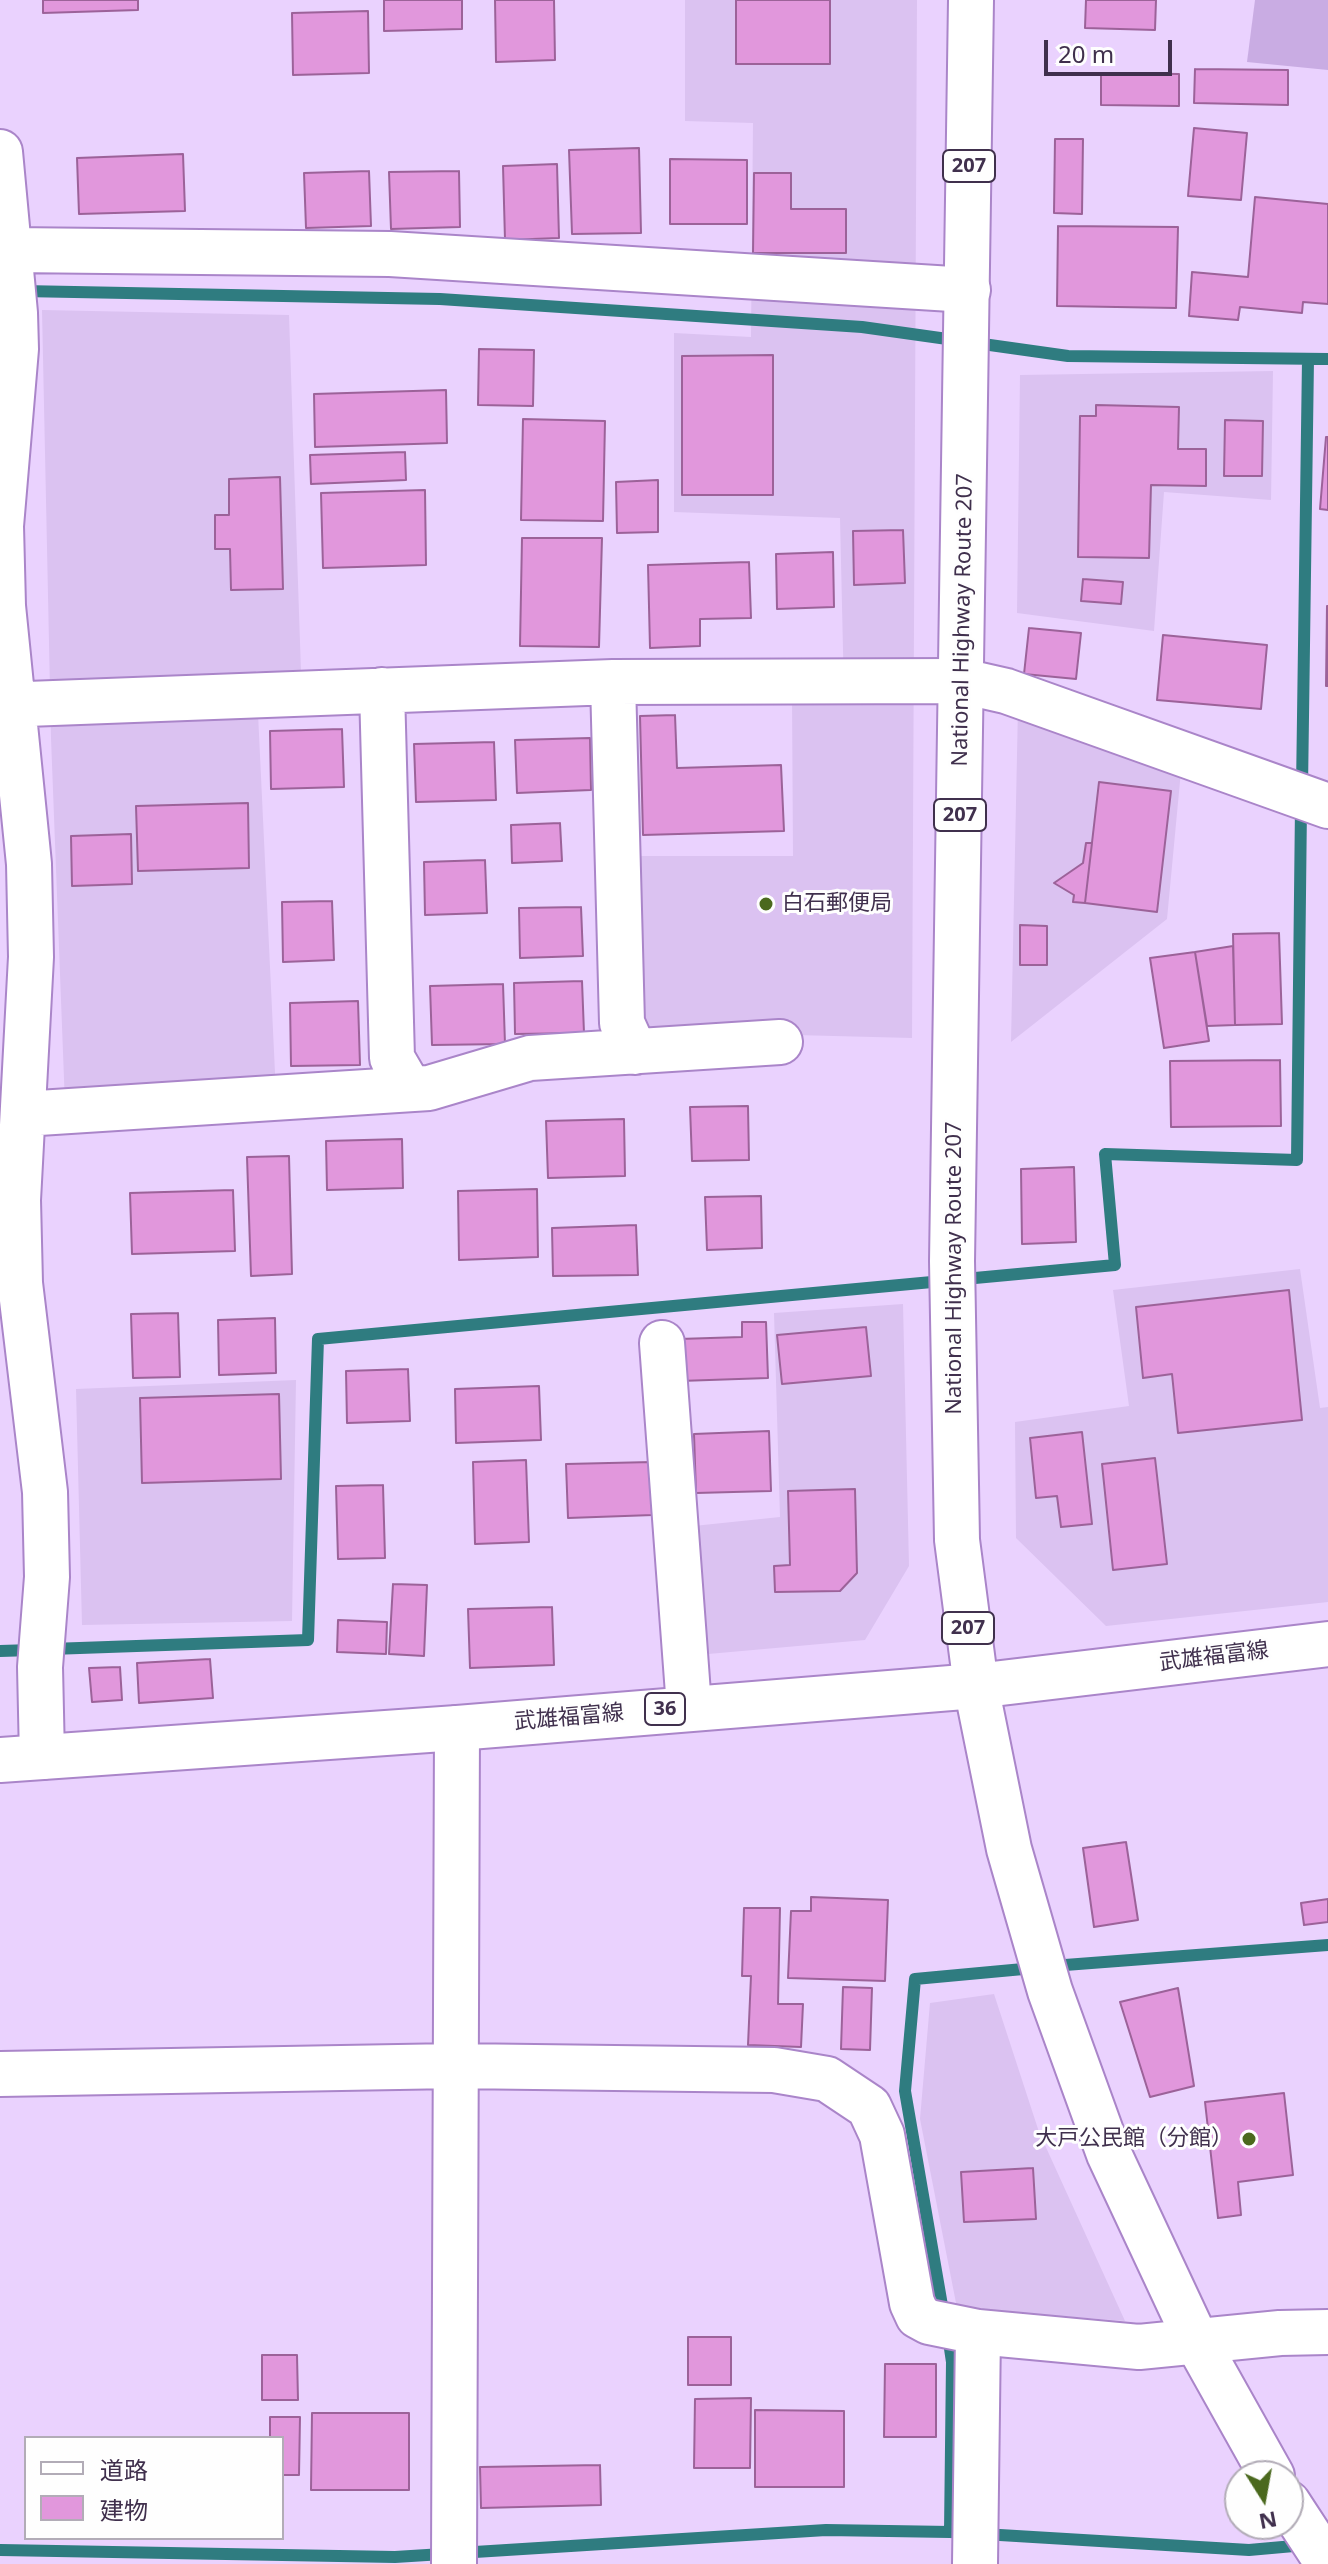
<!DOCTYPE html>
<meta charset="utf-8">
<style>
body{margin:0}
#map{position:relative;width:1328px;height:2564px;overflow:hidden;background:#ead2fe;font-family:"Noto Sans","Noto Sans JP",sans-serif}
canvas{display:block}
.legend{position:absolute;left:24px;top:2436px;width:260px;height:104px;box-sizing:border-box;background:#fefefe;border:2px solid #b2acb7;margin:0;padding:10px 14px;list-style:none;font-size:24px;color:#40304d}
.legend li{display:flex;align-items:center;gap:16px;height:40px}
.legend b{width:40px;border:2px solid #b2acb7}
.north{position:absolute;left:1224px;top:2460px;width:80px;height:80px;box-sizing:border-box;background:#fefefe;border:2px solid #b2acb7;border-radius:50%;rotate:169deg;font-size:22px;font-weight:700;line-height:32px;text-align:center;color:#40304d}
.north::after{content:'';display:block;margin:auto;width:28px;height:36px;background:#4b691e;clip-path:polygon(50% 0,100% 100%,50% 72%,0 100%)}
.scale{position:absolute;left:1044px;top:40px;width:128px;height:36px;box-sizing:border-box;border:4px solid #40304d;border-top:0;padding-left:10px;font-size:24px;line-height:28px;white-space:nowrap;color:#40304d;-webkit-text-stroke:6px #fefefe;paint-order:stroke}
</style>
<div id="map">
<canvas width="1328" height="2564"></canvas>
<ul class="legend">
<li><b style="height:10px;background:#fff"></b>道路</li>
<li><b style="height:22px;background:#e197dc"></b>建物</li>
</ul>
<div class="north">N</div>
<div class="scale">20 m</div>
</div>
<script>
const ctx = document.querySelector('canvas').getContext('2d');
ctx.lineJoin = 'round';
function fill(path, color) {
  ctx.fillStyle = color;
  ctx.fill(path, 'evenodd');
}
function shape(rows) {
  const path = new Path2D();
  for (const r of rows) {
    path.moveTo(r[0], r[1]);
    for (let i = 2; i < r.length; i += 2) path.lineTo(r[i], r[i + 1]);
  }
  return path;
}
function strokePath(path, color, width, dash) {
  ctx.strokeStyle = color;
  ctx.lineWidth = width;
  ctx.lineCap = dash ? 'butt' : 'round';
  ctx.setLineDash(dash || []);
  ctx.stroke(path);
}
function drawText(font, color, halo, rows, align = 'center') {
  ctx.font = font + ' "Noto Sans","Noto Sans JP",sans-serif';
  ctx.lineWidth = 6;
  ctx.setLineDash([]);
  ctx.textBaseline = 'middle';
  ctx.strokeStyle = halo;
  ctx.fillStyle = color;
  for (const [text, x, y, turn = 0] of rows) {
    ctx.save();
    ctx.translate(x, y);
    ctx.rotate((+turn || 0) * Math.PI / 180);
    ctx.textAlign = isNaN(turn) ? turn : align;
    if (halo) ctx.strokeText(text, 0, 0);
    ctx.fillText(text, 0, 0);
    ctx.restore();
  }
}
fill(shape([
 [685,0,917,0,912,1038,640,1031,638,856,793,856,792,696,844,693,840,518,674,512,674,333,751,337,753,123,685,121],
 [42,310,289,315,301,672,256,671,277,1115,66,1131,51,738],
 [1273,371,1271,500,1164,492,1154,631,1017,613,1020,375],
 [1018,707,1181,771,1167,919,1011,1042],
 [1300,1269,1320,1408,1328,1407,1328,1602,1106,1626,1016,1538,1015,1422,1129,1406,1113,1290],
 [903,1304,909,1566,865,1640,697,1655,684,1527,780,1517,774,1313],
 [296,1380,292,1621,82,1625,76,1389],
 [994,1994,1039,2132,1125,2321,957,2308,920,2119,930,2003]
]), '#dbc2f1');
fill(shape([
 [1255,0,1328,0,1328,70,1247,62]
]), '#c9ace3');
strokePath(shape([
 [22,291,440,299,862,327,1068,356,1328,359],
 [1302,788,1308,359],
 [51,1649,308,1640,318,1339,1115,1265,1105,1154,1297,1160,1301,806],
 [0,1651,32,1650],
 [1052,1966,1328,1945],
 [944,2317,905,2091,915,1979,1034,1968],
 [948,2335,952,2362,950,2532],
 [0,2550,395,2557,826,2530,950,2532,1249,2550,1305,2545]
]), '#2f7c80', 12);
const building = shape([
 [43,0,138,0,138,10,43,13,43,0],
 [384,0,462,0,462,29,384,31,384,0],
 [495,0,554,0,555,60,496,62,495,0],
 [736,0,830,0,830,64,736,64,736,0],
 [1086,0,1156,0,1155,30,1085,28,1086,0],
 [368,11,369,73,293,75,292,13,368,11],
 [1195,69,1288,70,1288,105,1194,103,1195,69],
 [1101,73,1179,74,1179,106,1101,105,1101,73],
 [1194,128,1247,133,1241,200,1188,196,1194,128],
 [1055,139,1083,139,1082,214,1054,213,1055,139],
 [639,148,641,233,572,234,569,150,639,148],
 [183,154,185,211,79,214,77,158,183,154],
 [670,159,747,160,747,224,670,224,670,159],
 [557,164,559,238,505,240,503,166,557,164],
 [369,171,371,226,306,228,304,173,369,171],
 [459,171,460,227,391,229,389,172,459,171],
 [754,173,791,173,791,209,846,209,846,253,753,253,754,173],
 [1255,197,1328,204,1328,304,1303,302,1302,313,1240,307,1238,320,1189,316,1192,272,1248,277,1255,197],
 [1058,226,1178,227,1176,308,1057,306,1058,226],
 [479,349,534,350,533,406,478,405,479,349],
 [773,355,773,495,682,495,682,356,773,355],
 [446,390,447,443,315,447,314,394,446,390],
 [1096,405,1179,407,1178,449,1206,449,1206,486,1151,485,1149,558,1078,557,1080,416,1096,416,1096,405],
 [523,419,605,421,603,521,521,520,523,419],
 [1225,420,1263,421,1262,476,1224,476,1225,420],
 [1326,437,1328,437,1328,510,1320,509,1326,437],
 [405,452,406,480,311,484,310,455,405,452],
 [280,477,283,589,231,590,230,549,215,549,215,515,229,515,229,479,280,477],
 [658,480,658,532,617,533,616,482,658,480],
 [425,490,426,565,323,568,321,493,425,490],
 [903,530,905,583,854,585,853,531,903,530],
 [522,538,602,538,599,647,520,646,522,538],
 [833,552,834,607,777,609,776,554,833,552],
 [749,562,751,618,700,619,700,646,650,648,648,565,749,562],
 [1083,579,1123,582,1121,604,1081,601,1083,579],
 [1327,606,1328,606,1328,686,1326,686,1327,606],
 [1029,628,1081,633,1076,679,1024,674,1029,628],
 [1163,635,1267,645,1261,709,1157,700,1163,635],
 [675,715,677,768,781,765,784,831,643,835,640,716,675,715],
 [342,729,344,787,271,789,270,731,342,729],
 [590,738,591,790,517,793,515,740,590,738],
 [494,742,496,800,416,802,414,744,494,742],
 [1099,782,1171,791,1157,912,1085,903,1099,782],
 [248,803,249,868,138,871,136,806,248,803],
 [560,823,562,861,512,863,511,825,560,823],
 [131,834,132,884,72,886,71,836,131,834],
 [1086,843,1092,843,1085,903,1073,902,1074,895,1054,883,1083,863,1086,843],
 [485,860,487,913,425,915,424,862,485,860],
 [332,901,334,960,283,962,282,902,332,901],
 [581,907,583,956,520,958,519,908,581,907],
 [1020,925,1047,926,1047,965,1020,965,1020,925],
 [1279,933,1282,1024,1235,1025,1233,934,1279,933],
 [1233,946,1235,1025,1207,1026,1195,952,1233,946],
 [1195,952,1209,1041,1164,1048,1150,958,1195,952],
 [582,981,584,1033,515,1034,514,983,582,981],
 [503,984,505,1044,432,1045,430,986,503,984],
 [358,1001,360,1065,291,1066,290,1003,358,1001],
 [1280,1060,1281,1126,1171,1127,1170,1061,1280,1060],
 [748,1106,749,1160,692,1161,690,1107,748,1106],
 [624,1119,625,1176,548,1178,546,1121,624,1119],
 [402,1139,403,1188,327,1190,326,1141,402,1139],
 [289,1156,292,1274,251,1276,247,1157,289,1156],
 [1074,1167,1076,1242,1022,1244,1021,1169,1074,1167],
 [537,1189,538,1257,459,1260,458,1191,537,1189],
 [233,1190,235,1251,132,1254,130,1193,233,1190],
 [761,1196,762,1248,707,1250,705,1197,761,1196],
 [636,1225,638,1275,553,1276,552,1228,636,1225],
 [1289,1290,1302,1420,1178,1433,1172,1374,1143,1378,1136,1307,1289,1290],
 [178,1313,180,1377,133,1378,131,1314,178,1313],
 [275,1318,276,1373,219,1375,218,1320,275,1318],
 [742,1322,766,1322,768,1378,680,1381,679,1339,742,1337,742,1322],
 [866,1327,871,1376,782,1384,777,1335,866,1327],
 [408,1369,410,1421,347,1423,346,1371,408,1369],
 [539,1386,541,1440,456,1443,455,1389,539,1386],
 [279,1394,281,1479,142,1483,140,1398,279,1394],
 [769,1431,771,1491,696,1493,694,1434,769,1431],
 [1082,1432,1092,1524,1061,1527,1057,1496,1036,1498,1030,1438,1082,1432],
 [1155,1458,1167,1564,1113,1570,1102,1464,1155,1458],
 [526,1460,529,1542,475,1544,473,1462,526,1460],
 [652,1462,653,1515,568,1518,566,1464,652,1462],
 [383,1485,385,1558,338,1559,336,1486,383,1485],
 [855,1489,857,1573,840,1591,775,1592,774,1566,790,1565,788,1491,855,1489],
 [393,1584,427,1585,424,1656,389,1654,393,1584],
 [552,1607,554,1665,470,1668,468,1609,552,1607],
 [338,1620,387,1622,386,1654,337,1652,338,1620],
 [210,1659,213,1698,139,1703,137,1663,210,1659],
 [120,1667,122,1700,92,1702,89,1668,120,1667],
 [1126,1842,1138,1920,1094,1927,1083,1848,1126,1842],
 [811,1897,888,1900,885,1981,788,1978,791,1911,811,1911,811,1897],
 [1328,1899,1328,1922,1304,1925,1301,1903,1328,1899],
 [744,1908,780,1908,778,2004,803,2004,801,2047,748,2045,751,1976,742,1976,744,1908],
 [843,1987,872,1988,870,2050,841,2049,843,1987],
 [1178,1988,1194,2086,1150,2097,1120,2002,1178,1988],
 [1284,2093,1293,2175,1238,2182,1241,2215,1218,2218,1205,2102,1284,2093],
 [1033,2168,1036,2219,964,2222,961,2172,1033,2168],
 [688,2337,731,2337,731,2385,688,2385,688,2337],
 [262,2355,297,2355,298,2400,262,2400,262,2355],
 [885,2364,936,2364,936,2437,884,2437,885,2364],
 [751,2398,750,2468,694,2468,695,2399,751,2398],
 [755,2410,844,2411,844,2487,755,2487,755,2410],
 [312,2413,409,2413,409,2490,311,2490,312,2413],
 [270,2417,300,2417,299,2475,282,2475,282,2438,270,2438,270,2417],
 [600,2465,601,2505,481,2508,480,2467,600,2465]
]);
fill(building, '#e197dc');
strokePath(building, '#9c6299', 2);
const street = shape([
 [0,152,15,313,16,349,1,526,3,606,29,864,31,957,18,1200,20,1283,45,1492,47,1577,40,1667,42,1757],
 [11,250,390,254,968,290],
 [613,682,622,1023,635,1052],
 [382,690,392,1058,410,1089],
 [0,705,613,682,962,681,1006,691,1328,806],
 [23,1114,429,1088,530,1058,780,1042],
 [662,1343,689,1707],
 [0,2074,455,2066,774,2070,827,2079,869,2107,882,2135,912,2303,918,2316,929,2322,978,2332,1139,2347,1280,2333,1328,2332],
 [454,2564,457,1728],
 [975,2564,978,2332]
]);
const primary = shape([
 [0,1760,457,1728,976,1686,1328,1644]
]);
const highway = shape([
 [971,0,952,1261,957,1540,976,1686,1009,1849,1050,1991,1109,2154,1197,2342,1272,2476],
 [1288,2503,1328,2564]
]);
strokePath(street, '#aa85c9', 48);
strokePath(primary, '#aa85c9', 48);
strokePath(highway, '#aa85c9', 48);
strokePath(street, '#fff', 44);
strokePath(primary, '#fff', 44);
strokePath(highway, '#fff', 44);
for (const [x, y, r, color] of [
 [766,904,8,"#4b691e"],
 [1249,2139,8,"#4b691e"]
]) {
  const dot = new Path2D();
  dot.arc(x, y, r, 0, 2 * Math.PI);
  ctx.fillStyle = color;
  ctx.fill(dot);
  strokePath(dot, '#fefefe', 3);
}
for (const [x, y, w] of [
 [969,166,52],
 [960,815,52],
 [968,1628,52],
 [665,1709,40]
]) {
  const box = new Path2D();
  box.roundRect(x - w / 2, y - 16, w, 32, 6);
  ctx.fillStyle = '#fefefe';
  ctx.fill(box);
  strokePath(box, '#40304d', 2);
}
drawText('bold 20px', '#40304d', null, [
 ["207",969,166],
 ["207",960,815],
 ["207",968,1628],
 ["36",665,1709]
]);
drawText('22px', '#40304d', '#fefefe', [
 ["National Highway Route 207",963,620,-89],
 ["National Highway Route 207",955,1268,-90],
 ["武雄福富線",1214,1657,-7],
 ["武雄福富線",569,1718,-5]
]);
drawText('22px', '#40304d', '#fefefe', [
 ["白石郵便局",782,904],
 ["大戸公民館（分館）",1233,2139,"right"]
], 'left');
</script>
